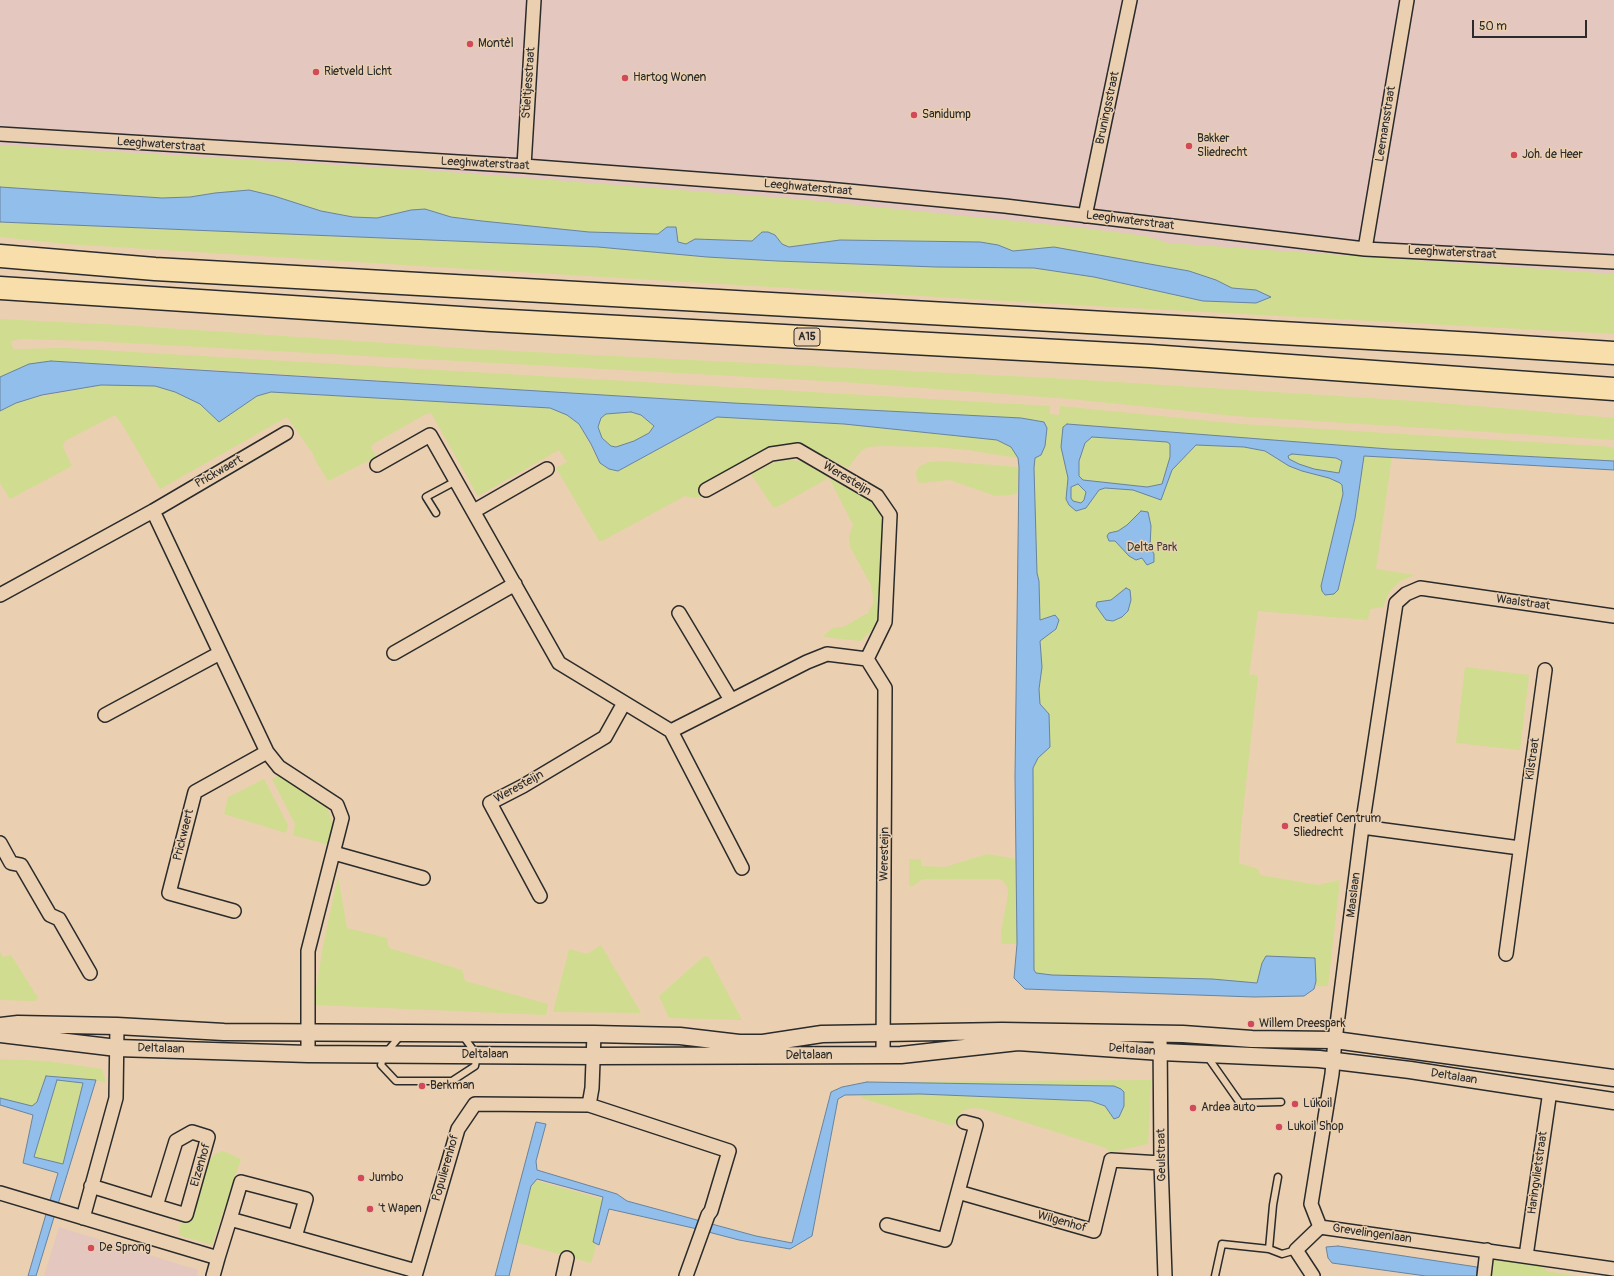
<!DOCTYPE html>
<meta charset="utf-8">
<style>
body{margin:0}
#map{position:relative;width:1614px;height:1276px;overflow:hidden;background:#ead0b1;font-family:Pangolin,sans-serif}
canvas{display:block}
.scale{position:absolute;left:1472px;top:20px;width:115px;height:18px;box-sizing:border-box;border:2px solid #2b2b2b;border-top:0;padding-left:5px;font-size:12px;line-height:14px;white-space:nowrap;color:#2b2b2b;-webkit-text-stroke:3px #ead0b1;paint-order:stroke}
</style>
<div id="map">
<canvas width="1614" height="1276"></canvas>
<div class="scale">50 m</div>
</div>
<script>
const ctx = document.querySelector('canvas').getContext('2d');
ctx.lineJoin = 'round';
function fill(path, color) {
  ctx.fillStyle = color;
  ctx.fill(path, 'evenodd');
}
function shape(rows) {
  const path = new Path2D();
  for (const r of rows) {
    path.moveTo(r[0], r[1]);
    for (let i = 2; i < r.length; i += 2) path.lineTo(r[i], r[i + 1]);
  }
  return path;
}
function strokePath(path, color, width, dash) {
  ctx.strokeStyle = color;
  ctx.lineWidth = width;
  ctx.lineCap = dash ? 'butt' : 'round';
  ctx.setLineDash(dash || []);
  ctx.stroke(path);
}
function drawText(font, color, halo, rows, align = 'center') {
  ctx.font = font + ' Pangolin,sans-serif';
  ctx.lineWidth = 3;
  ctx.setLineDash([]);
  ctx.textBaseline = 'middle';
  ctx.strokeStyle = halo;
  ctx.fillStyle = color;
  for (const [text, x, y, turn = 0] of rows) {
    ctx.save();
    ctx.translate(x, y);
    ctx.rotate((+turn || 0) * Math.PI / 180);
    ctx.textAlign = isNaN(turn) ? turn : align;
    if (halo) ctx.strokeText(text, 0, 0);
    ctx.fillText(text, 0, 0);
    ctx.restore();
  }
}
fill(shape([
 [0,0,1614,0,1614,288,0,160],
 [59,1227,198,1270,197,1276,44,1276]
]), '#e4c7be');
fill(shape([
 [0,145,421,170,797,199,1074,227,1146,236,1168,243,1614,274,1614,334,1039,303,436,267,66,244,0,237,0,222,598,247,707,257,777,261,936,267,1034,268,1094,277,1203,301,1256,303,1241,287,1232,288,1216,280,1189,271,1038,247,1026,250,1012,251,998,245,980,242,840,240,789,247,782,244,775,235,762,232,752,241,695,239,686,244,678,243,677,234,667,227,658,234,589,232,482,221,451,217,425,209,411,210,377,218,353,217,321,211,274,196,249,190,215,193,190,197,162,198,0,187],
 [0,319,122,325,474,349,1070,379,1431,402,1614,418,1614,440,1235,416,1071,399,843,382,91,341,22,339,11,341,13,349,65,348,1050,406,1050,414,1059,415,1060,406,1241,424,1614,447,1614,461,1393,449,1376,569,1415,575,1400,581,1389,592,1383,607,1370,609,1368,620,1258,611,1249,676,1253,674,1258,677,1241,828,1239,863,1258,869,1260,875,1318,885,1340,880,1328,986,1017,981,1028,419,733,403,136,365,23,400,101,385,155,386,175,392,200,404,219,422,257,396,271,392,550,408,567,415,579,424,600,463,618,471,717,417,844,424,997,440,1011,447,1018,458,968,450,935,447,880,446,869,447,861,451,848,468,809,449,796,446,706,496,693,498,685,496,604,540,599,541,556,468,567,462,559,450,478,496,431,413,426,414,373,444,371,447,376,457,328,481,315,460,313,454,287,417,160,489,123,426,115,415,65,441,63,447,72,466,10,499,0,483],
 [631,412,641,415,654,426,649,433,634,441,616,447,611,446,602,438,598,427,601,418,606,414],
 [792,460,803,462,827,476,873,502,879,509,882,519,879,608,877,622,871,631,860,641,823,637,832,628,843,627,868,613,873,604,873,596,871,585,850,547,849,536,853,525,828,476,825,480,777,507,773,507,751,474,777,461],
 [940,461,1019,467,1017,493,1010,495,995,496,950,480,921,483,917,481,916,472,920,466,929,462],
 [1465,667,1529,675,1520,750,1456,743],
 [282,774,326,806,333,823,329,845,293,835,295,824,272,779],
 [264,779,288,825,286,833,224,814,228,797],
 [987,854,1016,859,1017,944,1002,944,1001,932,1008,894,1007,886,1003,881,999,879,923,879,911,887,909,885,909,859,921,859,921,866,945,867],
 [338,876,347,928,387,938,389,948,462,970,465,981,548,1004,546,1015,316,1005,316,989,323,946],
 [601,945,641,1013,553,1012,569,949,587,954],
 [0,952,3,957,11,955,38,998,35,1001,0,1000],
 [708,956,742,1020,669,1018,659,996,703,957],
 [0,1059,47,1061,102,1069,106,1083,96,1080,46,1076,37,1102,32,1106,0,1098],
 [57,1080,83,1083,63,1164,34,1157],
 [1151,1080,1148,1144,1111,1152,1103,1147,983,1109,972,1108,962,1111,953,1126,861,1098,861,1094,920,1094,1091,1101,1105,1106,1114,1086,867,1082],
 [223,1151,241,1159,212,1245,179,1235,181,1220,189,1221,206,1164,215,1154],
 [530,1179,609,1201,591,1263,512,1241],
 [1494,1258,1546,1265,1545,1271,1580,1276,1488,1276,1492,1259]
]), '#d0dc8f');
const water = shape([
 [0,187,162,198,190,197,215,193,249,190,274,196,321,211,353,217,377,218,411,210,425,209,451,217,482,221,589,232,658,234,667,227,676,227,678,242,686,244,695,239,752,241,762,232,768,232,775,235,782,244,789,247,840,240,980,242,998,245,1013,251,1054,247,1189,271,1216,280,1232,288,1256,290,1271,297,1256,303,1203,301,1094,277,1034,268,936,267,777,261,707,257,598,247,0,222,0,187],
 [51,361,733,403,1021,418,1044,422,1047,428,1045,446,1041,455,1035,458,1034,468,1037,573,1039,581,1040,620,1055,615,1059,620,1056,629,1040,641,1042,667,1039,689,1040,704,1049,714,1050,747,1038,758,1033,768,1034,970,1036,973,1052,975,1212,979,1257,983,1262,963,1266,956,1315,958,1316,981,1314,989,1304,996,1254,997,1025,989,1014,978,1017,944,1015,776,1019,467,1018,458,1011,447,997,440,844,424,717,417,618,471,609,469,600,463,591,444,579,424,567,415,550,408,271,392,257,396,219,422,200,404,175,392,155,386,101,385,42,395,16,403,0,411,0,377,29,364,51,361],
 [631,412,641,415,654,426,649,433,634,441,616,447,611,446,602,438,598,427,601,418,606,414,631,412],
 [1067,424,1389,449,1614,461,1614,470,1364,456,1355,518,1338,590,1334,594,1325,595,1322,591,1321,586,1343,494,1342,485,1340,483,1329,478,1302,471,1289,466,1265,451,1244,447,1196,445,1172,470,1161,500,1133,490,1105,488,1099,490,1086,508,1076,511,1069,505,1066,499,1068,478,1061,447,1063,427,1067,424],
 [1092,437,1167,442,1170,444,1170,457,1162,484,1147,487,1083,480,1079,476,1079,461,1085,443,1092,437],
 [1292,454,1336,458,1342,461,1339,473,1314,469,1299,464,1289,459,1288,456,1292,454],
 [1078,484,1086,492,1084,500,1081,503,1073,501,1071,498,1071,487,1078,484],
 [1141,511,1148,512,1151,526,1150,547,1154,554,1154,562,1147,565,1142,558,1136,560,1129,556,1115,541,1109,541,1107,536,1109,533,1118,531,1127,525,1141,511],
 [1126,588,1130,590,1131,600,1128,611,1122,617,1113,621,1106,620,1096,606,1097,602,1111,600,1126,588],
 [46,1076,96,1080,36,1276,28,1276,58,1173,23,1163,33,1115,0,1105,0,1098,32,1106,37,1102,46,1076],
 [57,1080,83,1083,63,1164,34,1157,57,1080],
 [867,1082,1114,1086,1121,1089,1124,1092,1124,1106,1119,1117,1114,1119,1105,1106,1091,1101,920,1094,845,1095,838,1099,812,1236,790,1249,739,1240,693,1228,609,1209,599,1245,593,1242,603,1197,537,1179,531,1186,509,1276,495,1276,536,1122,546,1124,536,1161,537,1170,617,1194,627,1201,756,1236,792,1243,831,1092,842,1087,867,1082],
 [1338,1246,1477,1267,1477,1276,1426,1276,1332,1263,1328,1258,1326,1247,1338,1246]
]);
fill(water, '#91beeb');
strokePath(water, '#68839e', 1);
const service = shape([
 [436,513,426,497,456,481],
 [401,1035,384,1055,381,1065,396,1081,452,1081,475,1066,477,1055,463,1036],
 [1207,1056,1240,1103,1281,1102],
 [1315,1102,1327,1101],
 [1278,1177,1273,1205,1269,1249,1282,1254,1296,1250],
 [1215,1276,1222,1244,1269,1249]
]);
const minor = shape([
 [0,134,524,166,817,188,1005,206,1365,249,1614,262],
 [524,166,534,0],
 [1085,216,1130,0],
 [1365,249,1407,0],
 [377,465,430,435,559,663,671,731,807,662,827,654,867,659,885,688,883,1055],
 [706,490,771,454,798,450,877,496,890,515,885,622,867,659],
 [153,511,267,752,279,767,337,805,342,818,308,951,308,1054],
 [474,511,547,469],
 [0,595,153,511,286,433],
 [679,613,731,700],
 [394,653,515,584],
 [105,715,220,653],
 [671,731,742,868],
 [1362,827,1520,848],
 [0,843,11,863,21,865,50,915,59,919,90,973],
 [334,853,423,878],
 [540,896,490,803,523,786,605,737,624,703],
 [234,911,169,893,195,792,267,752],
 [1506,954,1545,670],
 [1160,1034,1161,1163,1165,1276],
 [589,1105,592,1088,594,1034],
 [91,1186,156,1206,186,1215,208,1137,192,1132,176,1141,156,1206],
 [958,1192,1094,1231,1111,1160,1161,1163],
 [0,1193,218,1258],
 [83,1218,116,1098,117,1026],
 [887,1225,945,1240,976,1125,964,1122],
 [1320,1227,1311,1204,1332,1074,1335,1040,1362,827,1396,603,1406,594,1420,588,1614,616],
 [295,1237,416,1271],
 [1526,1256,1550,1091],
 [213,1276,218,1258,230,1219,241,1182,306,1199,295,1237,230,1219],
 [415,1276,458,1129,475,1104,589,1105,729,1151,711,1211,708,1215,686,1276],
 [563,1276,567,1258],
 [1313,1276,1296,1250,1320,1227,1614,1269],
 [1484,1276,1487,1250]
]);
const tertiary = shape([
 [0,1026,18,1024,117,1026,224,1032,594,1034,680,1036,739,1043,763,1043,822,1034,883,1033,1002,1031,1183,1034,1252,1039,1335,1040,1614,1078],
 [0,1034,117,1048,308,1054,594,1056,901,1055,1018,1042,1161,1052,1319,1059,1410,1070,1614,1101]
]);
const motorway = shape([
 [0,256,155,269,1475,344,1614,353],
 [0,288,491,320,1150,356,1614,389]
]);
strokePath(service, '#2b2b2b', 9);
strokePath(minor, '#2b2b2b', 16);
strokePath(tertiary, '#2b2b2b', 19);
strokePath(motorway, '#2b2b2b', 25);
strokePath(service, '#ead0b1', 6);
strokePath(minor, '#ead0b1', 13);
strokePath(tertiary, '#ead0b1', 16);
strokePath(motorway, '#f8deab', 22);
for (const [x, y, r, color] of [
 [470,44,4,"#d1495b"],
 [316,72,4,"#d1495b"],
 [625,78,4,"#d1495b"],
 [914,115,4,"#d1495b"],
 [1189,146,4,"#d1495b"],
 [1514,155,4,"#d1495b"],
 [1285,826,4,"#d1495b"],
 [1251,1024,4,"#d1495b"],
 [422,1086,4,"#d1495b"],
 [1295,1104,4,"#d1495b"],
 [1193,1108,4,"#d1495b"],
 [1279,1127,4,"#d1495b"],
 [361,1178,4,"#d1495b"],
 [370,1209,4,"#d1495b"],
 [91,1248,4,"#d1495b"]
]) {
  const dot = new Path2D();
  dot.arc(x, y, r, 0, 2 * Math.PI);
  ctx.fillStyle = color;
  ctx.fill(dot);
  strokePath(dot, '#ead0b1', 1.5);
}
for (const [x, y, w] of [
 [807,337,26]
]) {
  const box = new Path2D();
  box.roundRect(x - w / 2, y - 9, w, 18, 3);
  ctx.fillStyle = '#ead0b1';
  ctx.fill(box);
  strokePath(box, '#2b2b2b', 1);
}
drawText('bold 11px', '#2b2b2b', null, [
 ["A15",807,337]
]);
drawText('12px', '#2b2b2b', '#ead0b1', [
 ["Montèl",478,44],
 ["Rietveld Licht",324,72],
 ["Hartog Wonen",633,78],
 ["Sanidump",922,115],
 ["Bakker",1197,139],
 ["Sliedrecht",1197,153],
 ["Joh. de Heer",1522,155],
 ["Creatief Centrum",1293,819],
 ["Sliedrecht",1293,833],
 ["Willem Dreespark",1259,1024],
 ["Berkman",430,1086],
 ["Lukoil",1303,1104],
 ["Ardea auto",1201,1108],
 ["Lukoil Shop",1287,1127],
 ["Jumbo",369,1178],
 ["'t Wapen",378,1209],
 ["De Sprong",99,1248]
], 'left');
drawText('12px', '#2b2b2b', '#ead0b1', [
 ["Stieltjesstraat",529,83,-86],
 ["Bruningsstraat",1108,108,-78],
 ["Leemansstraat",1386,124,-81],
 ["Leeghwaterstraat",161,145,4],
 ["Leeghwaterstraat",485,164,3],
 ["Leeghwaterstraat",808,188,5],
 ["Leeghwaterstraat",1130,221,7],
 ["Leeghwaterstraat",1452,253,3],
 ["Prickwaert",219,472,-30],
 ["Weresteijn",847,479,31],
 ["Waalstraat",1523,603,8],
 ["Kilstraat",1533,759,-82],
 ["Weresteijn",519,787,-29],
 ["Prickwaert",184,835,-76],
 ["Weresteijn",885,854,-89],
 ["Maaslaan",1354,895,-83],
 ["Deltalaan",161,1049,2],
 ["Deltalaan",1132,1050,4],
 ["Deltalaan",485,1055],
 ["Deltalaan",809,1056],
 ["Deltalaan",1454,1077,9],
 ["Geulstraat",1162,1155,-91],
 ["Elzenhof",201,1165,-74],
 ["Populierenhof",446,1168,-74],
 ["Haringvlietstraat",1538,1173,-82],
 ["Wilgenhof",1062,1222,16],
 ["Grevelingenlaan",1372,1234,8]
]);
drawText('12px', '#3c3d35', '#ead0b1', [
 ["Delta Park",1152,548]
]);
</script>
